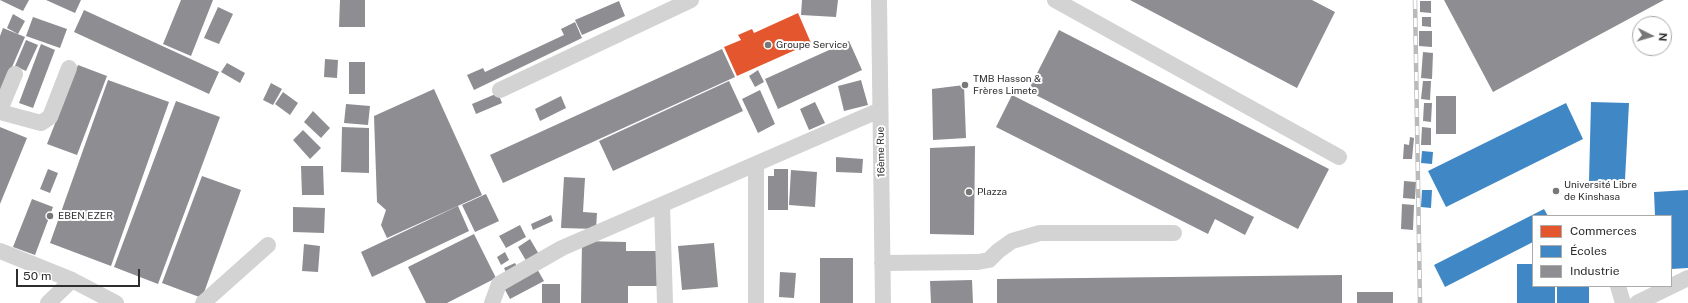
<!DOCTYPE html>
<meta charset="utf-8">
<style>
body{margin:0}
#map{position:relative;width:1688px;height:303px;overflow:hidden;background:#fff;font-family:"Public Sans",sans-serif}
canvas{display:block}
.legend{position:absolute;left:1532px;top:215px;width:140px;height:72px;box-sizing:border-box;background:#fff;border:1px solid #ababab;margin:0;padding:5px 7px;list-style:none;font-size:12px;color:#2e2e2e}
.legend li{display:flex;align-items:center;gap:8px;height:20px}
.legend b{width:20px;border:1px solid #ababab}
.north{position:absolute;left:1632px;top:16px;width:40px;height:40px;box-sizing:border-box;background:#fff;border:1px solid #ababab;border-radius:50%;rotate:95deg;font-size:11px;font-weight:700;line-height:16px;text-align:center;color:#2e2e2e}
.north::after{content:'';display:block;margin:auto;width:14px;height:18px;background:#777;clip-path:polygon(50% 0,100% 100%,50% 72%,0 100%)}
.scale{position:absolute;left:16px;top:269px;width:124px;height:18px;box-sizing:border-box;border:2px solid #2e2e2e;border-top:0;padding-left:5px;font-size:12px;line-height:14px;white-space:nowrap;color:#2e2e2e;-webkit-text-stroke:3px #fff;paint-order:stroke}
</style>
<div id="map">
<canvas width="1688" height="303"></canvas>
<ul class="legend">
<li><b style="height:11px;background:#e4572e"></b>Commerces</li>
<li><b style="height:11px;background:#3f88c5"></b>Écoles</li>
<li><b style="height:11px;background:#8d8d92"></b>Industrie</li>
</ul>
<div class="north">N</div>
<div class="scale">50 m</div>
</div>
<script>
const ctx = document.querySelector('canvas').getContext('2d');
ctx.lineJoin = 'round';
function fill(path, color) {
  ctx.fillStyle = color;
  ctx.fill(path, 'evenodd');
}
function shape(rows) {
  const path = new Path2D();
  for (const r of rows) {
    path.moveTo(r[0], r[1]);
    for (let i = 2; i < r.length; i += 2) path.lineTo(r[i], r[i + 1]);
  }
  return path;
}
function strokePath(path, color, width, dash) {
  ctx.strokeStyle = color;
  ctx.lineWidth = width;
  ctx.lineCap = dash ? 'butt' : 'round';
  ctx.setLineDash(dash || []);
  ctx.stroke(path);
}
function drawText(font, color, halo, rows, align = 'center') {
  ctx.font = font + ' "Public Sans",sans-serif';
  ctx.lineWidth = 4;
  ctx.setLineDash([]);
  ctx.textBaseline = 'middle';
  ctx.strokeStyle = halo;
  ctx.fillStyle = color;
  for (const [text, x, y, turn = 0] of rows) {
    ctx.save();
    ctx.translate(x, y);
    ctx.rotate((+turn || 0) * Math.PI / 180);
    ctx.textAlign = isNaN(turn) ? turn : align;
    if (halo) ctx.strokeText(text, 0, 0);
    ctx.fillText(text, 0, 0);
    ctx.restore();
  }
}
fill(shape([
 [798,13,811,43,737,76,724,47,741,40,738,35,752,29,754,33]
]), '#e4572e');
fill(shape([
 [1591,102,1629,103,1625,180,1589,181],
 [1566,103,1583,139,1446,207,1428,171],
 [1422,151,1433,152,1432,164,1421,163],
 [1422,190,1432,190,1431,208,1421,207],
 [1688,190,1688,268,1671,269,1671,216,1655,216,1654,192],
 [1544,209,1548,216,1533,216,1533,242,1445,287,1434,265],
 [1517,264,1533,264,1533,286,1555,286,1555,303,1517,303],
 [1557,286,1589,286,1589,303,1557,303]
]), '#3f88c5');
fill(shape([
 [0,0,29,0,23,11],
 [46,0,81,0,75,13],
 [181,0,213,0,191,56,163,44],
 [340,0,365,0,365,27,339,27],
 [802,0,838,0,836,17,801,15],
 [1130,0,1312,0,1335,12,1297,88],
 [1444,0,1664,0,1493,92],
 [619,1,625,16,582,35,575,20],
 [1420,1,1431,1,1431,13,1420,12],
 [218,7,233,14,219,44,204,38],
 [84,10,219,72,209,94,74,32],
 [13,14,25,21,18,34,7,28],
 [33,17,67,29,60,48,26,36],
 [1422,17,1431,17,1431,27,1422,26],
 [575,22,582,38,474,90,467,75,483,68,485,72,564,35,561,29],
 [3,28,25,37,0,95,0,36],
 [1059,30,1329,169,1298,229,1028,91],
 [1419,31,1432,31,1432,47,1419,46],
 [26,40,38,45,26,71,15,66],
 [849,41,862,70,778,109,765,79],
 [41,44,55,50,33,108,19,103],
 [722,49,735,77,503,183,490,155],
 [1423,52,1433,53,1432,79,1421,78],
 [325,59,338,60,337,78,324,77],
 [349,62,365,62,365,94,349,94],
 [227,63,245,73,240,83,221,72],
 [78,65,107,76,77,155,47,144],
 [758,70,764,82,755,87,749,76],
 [108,80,169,102,111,266,50,243],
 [861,80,868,105,844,111,838,86],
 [729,81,743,111,613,171,599,141],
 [1423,81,1431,81,1430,100,1421,99],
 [271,83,282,89,273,105,263,100],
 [964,85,966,138,933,140,932,89],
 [434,89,482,195,387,238,381,225,386,210,377,202,374,116],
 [760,90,775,124,758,133,742,99],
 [283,92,298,103,290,115,275,104],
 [498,93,502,103,476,114,472,104],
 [1012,95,1254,217,1245,235,1215,219,1208,234,996,127],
 [561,96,566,108,540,121,535,109],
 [1436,96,1456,96,1456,134,1436,134],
 [176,101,220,117,158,284,114,267],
 [815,102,825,123,809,130,800,109],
 [1424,103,1432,103,1431,122,1423,121],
 [346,104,370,106,368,125,344,123],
 [313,111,330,128,321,138,304,122],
 [0,127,27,138,0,204],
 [342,127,369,128,369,173,341,172],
 [1422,127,1431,128,1431,145,1421,145],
 [303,130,321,148,310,159,293,140],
 [1410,137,1414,138,1412,159,1403,159,1404,144,1409,145],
 [975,146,974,235,930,234,930,148],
 [836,157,863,159,862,173,836,172],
 [301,166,323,166,324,195,302,195],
 [48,169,58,173,50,193,40,189],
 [774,169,788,169,788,210,768,210,768,176,774,176],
 [791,170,817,172,815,207,789,205],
 [202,176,241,190,202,298,162,283],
 [564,177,585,178,583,212,597,213,596,229,561,228],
 [1404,181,1416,182,1415,199,1403,198],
 [486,194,499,221,475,232,462,205],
 [32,199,53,207,35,255,13,247],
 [1402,204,1414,205,1413,230,1401,229],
 [458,206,469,231,372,277,361,252],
 [293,207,325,208,324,233,293,232],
 [551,215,553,221,533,230,531,224],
 [520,225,526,237,506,248,499,236],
 [474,234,496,278,447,303,426,303,408,267],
 [530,239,540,256,528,264,518,247],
 [582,241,626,242,626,251,660,251,659,286,628,286,628,303,581,303],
 [714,243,718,287,682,290,678,246],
 [304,244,320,246,318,272,302,271],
 [505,252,509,260,501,265,497,257],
 [820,258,853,258,853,303,820,303],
 [515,263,519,270,508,276,504,268],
 [536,267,544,281,510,299,503,286],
 [780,272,796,273,794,298,779,297],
 [1342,275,1342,303,997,303,997,279],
 [972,280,973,303,931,303,930,281],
 [542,284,560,284,560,303,542,303],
 [1357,292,1393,292,1393,303,1357,303]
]), '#8d8d92');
strokePath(shape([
 [879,0,883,303],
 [1055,0,1339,157],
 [500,90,691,0],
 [0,110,15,74],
 [0,112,41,123,50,117,69,68],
 [662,205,665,303],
 [0,251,72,280,116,303],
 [882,263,978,262,989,260,998,251,1012,241,1040,233,1174,233],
 [1618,286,1623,303],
 [48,303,72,280],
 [203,303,268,245],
 [492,303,499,284,562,248,880,110],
 [756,303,756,164],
 [1637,303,1688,278]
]), '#d3d3d3', 16);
const rail = shape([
 [1415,0,1420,303]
]);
strokePath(rail, '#bababa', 4.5);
strokePath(rail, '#fff', 3, [9]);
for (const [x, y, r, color] of [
 [768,45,4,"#777"],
 [965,85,4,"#777"],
 [1556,191,4,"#777"],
 [969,192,4,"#777"],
 [50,216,4,"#777"]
]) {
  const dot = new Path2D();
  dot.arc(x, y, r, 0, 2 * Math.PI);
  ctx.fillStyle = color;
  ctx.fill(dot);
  strokePath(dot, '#fff', 1.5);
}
drawText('10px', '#2e2e2e', '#fff', [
 ["Groupe Service",776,45],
 ["TMB Hasson &",973,79],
 ["Frères Limete",973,91],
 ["Université Libre",1564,185],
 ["de Kinshasa",1564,197],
 ["Plazza",977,192],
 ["EBEN EZER",58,216]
], 'left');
drawText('10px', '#2e2e2e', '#fff', [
 ["16ème Rue",881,152,-91]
]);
</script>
